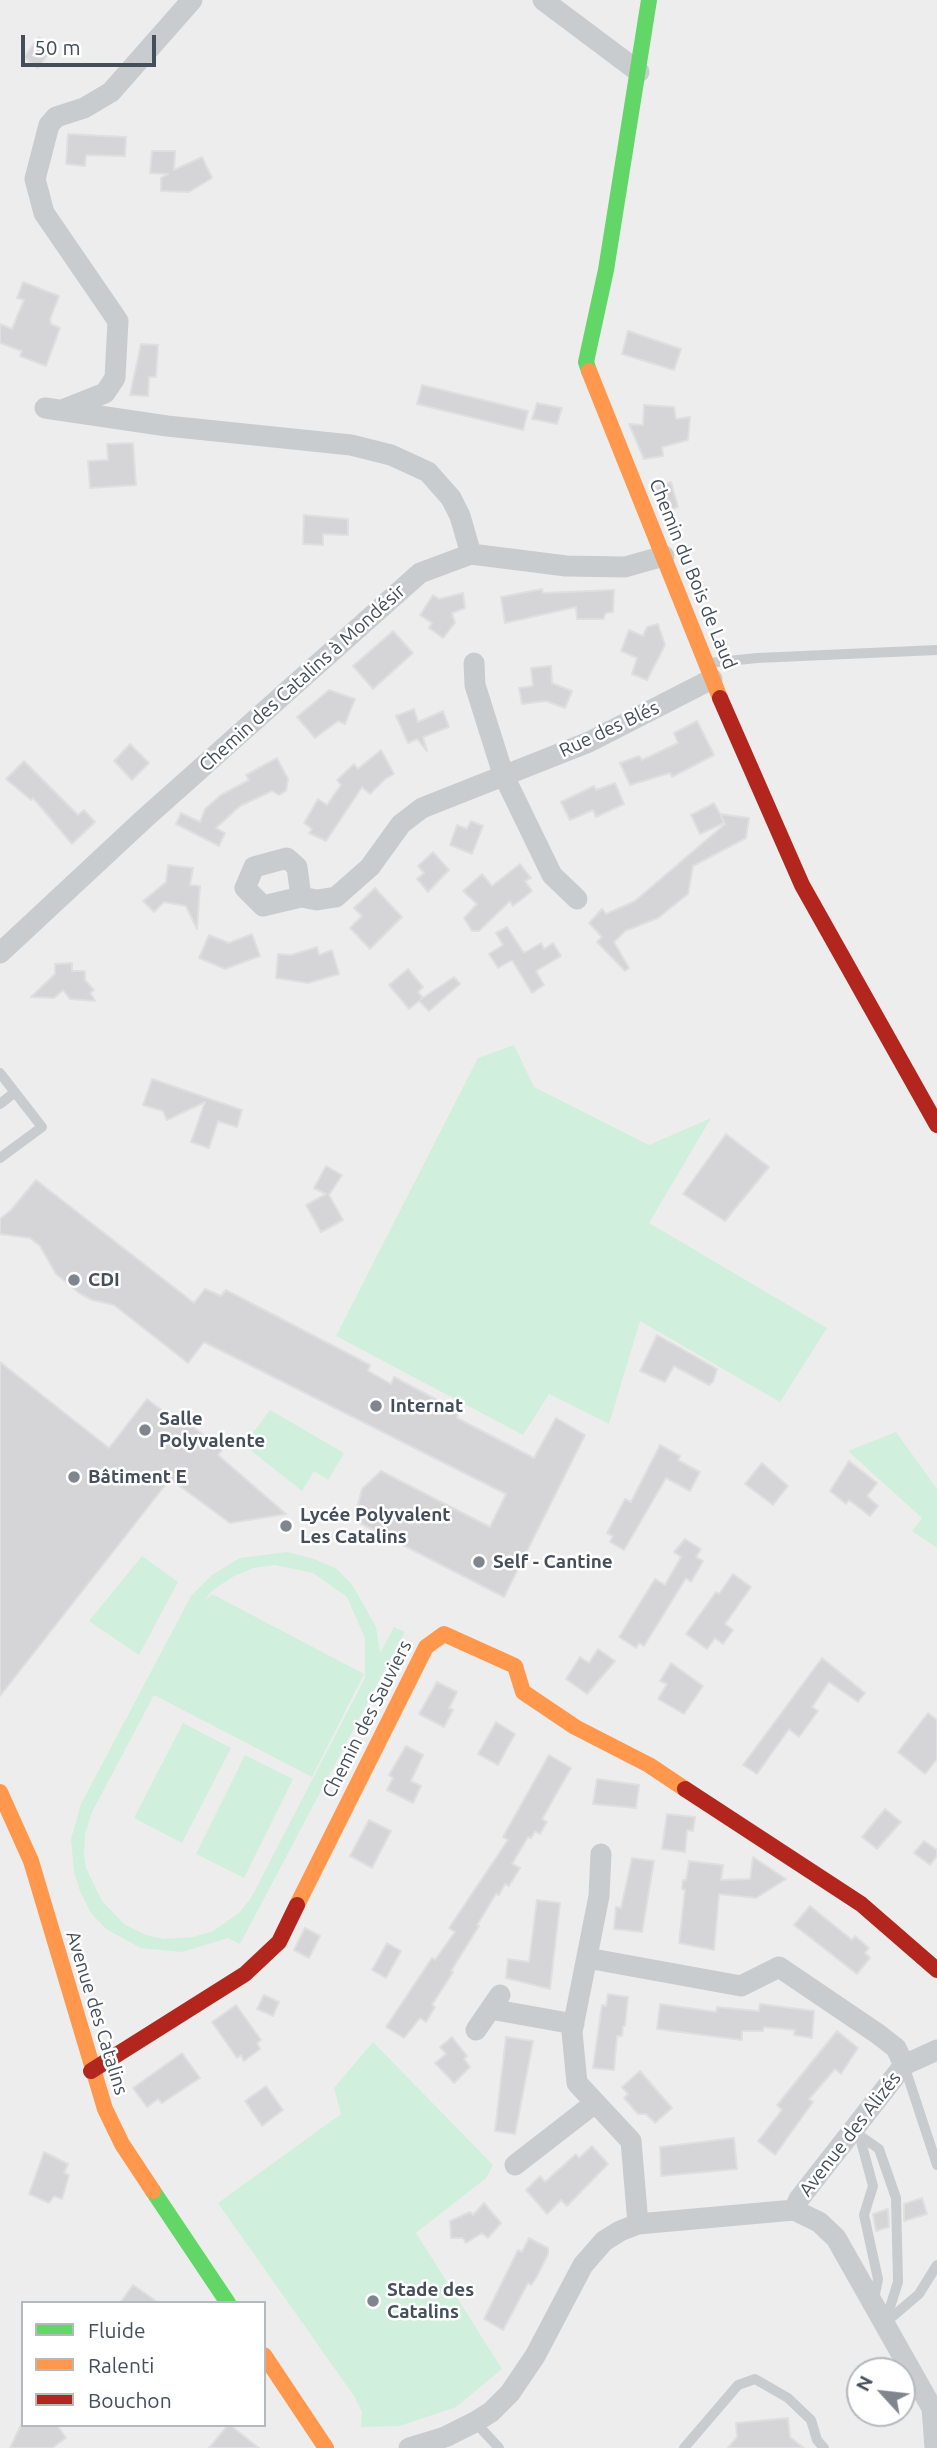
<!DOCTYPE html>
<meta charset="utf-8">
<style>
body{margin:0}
#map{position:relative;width:937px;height:2448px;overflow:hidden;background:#eeeded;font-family:Ubuntu,sans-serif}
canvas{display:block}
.legend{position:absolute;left:21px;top:2301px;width:245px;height:126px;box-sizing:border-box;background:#fff;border:2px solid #b4b9bd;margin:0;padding:9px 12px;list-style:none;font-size:21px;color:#444f5b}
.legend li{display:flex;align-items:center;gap:14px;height:35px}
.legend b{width:35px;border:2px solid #b4b9bd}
.north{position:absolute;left:846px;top:2357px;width:70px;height:70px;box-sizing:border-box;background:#fff;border:2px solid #b4b9bd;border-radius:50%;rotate:297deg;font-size:19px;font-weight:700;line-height:28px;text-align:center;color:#444f5b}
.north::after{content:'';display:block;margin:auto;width:24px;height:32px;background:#80868e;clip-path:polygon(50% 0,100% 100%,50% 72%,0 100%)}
.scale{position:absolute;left:21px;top:35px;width:135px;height:32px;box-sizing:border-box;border:4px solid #444f5b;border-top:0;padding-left:9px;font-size:21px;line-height:24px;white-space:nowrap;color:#444f5b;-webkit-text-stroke:5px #fff;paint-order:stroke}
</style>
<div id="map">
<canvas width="937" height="2448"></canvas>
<ul class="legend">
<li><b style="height:9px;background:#63d668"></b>Fluide</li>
<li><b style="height:9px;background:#ff974d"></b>Ralenti</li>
<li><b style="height:9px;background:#b3261e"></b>Bouchon</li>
</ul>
<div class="north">N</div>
<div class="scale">50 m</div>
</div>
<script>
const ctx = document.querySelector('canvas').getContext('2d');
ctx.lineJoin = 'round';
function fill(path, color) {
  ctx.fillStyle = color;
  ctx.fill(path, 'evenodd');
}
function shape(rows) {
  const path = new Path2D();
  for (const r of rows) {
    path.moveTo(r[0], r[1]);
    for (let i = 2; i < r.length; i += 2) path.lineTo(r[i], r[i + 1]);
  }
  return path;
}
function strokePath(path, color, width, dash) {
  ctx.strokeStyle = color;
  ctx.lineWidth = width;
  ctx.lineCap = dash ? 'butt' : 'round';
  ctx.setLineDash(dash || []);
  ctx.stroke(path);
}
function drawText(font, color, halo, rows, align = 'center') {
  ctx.font = font + ' Ubuntu,sans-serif';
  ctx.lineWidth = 5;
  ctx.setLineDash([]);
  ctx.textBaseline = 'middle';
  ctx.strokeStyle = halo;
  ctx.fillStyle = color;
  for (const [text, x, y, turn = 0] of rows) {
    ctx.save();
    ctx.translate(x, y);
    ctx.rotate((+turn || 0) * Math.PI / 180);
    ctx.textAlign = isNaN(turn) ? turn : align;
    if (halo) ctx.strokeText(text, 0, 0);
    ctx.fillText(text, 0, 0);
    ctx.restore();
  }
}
fill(shape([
 [514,1045,534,1087,649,1145,711,1118,649,1223,827,1328,780,1402,640,1321,609,1424,549,1394,523,1435,336,1336,478,1058],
 [270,1410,344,1453,328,1480,314,1471,302,1491,244,1445],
 [896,1432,937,1489,937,1548,912,1531,922,1518,848,1451],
 [287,1552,314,1559,337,1569,353,1586,376,1627,380,1653,394,1627,405,1632,240,1944,228,1938,182,1952,141,1948,106,1929,91,1913,80,1891,74,1872,71,1839,81,1804,191,1596,212,1575,240,1558],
 [275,1565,313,1573,347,1597,365,1638,365,1678,251,1898,239,1913,213,1931,193,1937,163,1939,146,1935,124,1924,102,1901,86,1868,84,1854,85,1834,92,1812,154,1695,312,1777,364,1674,212,1594,203,1602,212,1591,232,1577,253,1568],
 [142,1556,178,1582,139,1655,89,1621],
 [183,1723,231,1748,182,1843,134,1818],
 [245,1755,293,1779,244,1878,196,1854],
 [373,2042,493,2165,486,2178,416,2233,502,2369,456,2407,399,2426,361,2427,362,2412,354,2396,218,2203,341,2114,334,2088]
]), '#d0efdc');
const building = shape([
 [39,37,53,48,38,68,24,57,39,37],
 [68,134,126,137,125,156,86,155,85,166,66,164,68,134],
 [152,151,175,151,174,170,202,157,212,178,189,192,161,191,161,178,168,174,150,173,152,151],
 [23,282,59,296,50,319,51,324,60,328,46,366,20,356,22,351,0,343,0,324,12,329,24,300,17,298,23,282],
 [628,331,681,349,674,370,622,354,628,331],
 [141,344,158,345,156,377,149,377,148,396,130,395,141,344],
 [422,385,528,411,523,430,417,404,422,385],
 [537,403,562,408,557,424,532,419,537,403],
 [644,405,674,407,676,419,690,417,688,440,662,447,663,456,644,459,629,424,643,425,644,405],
 [133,443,136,485,90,488,88,461,108,460,107,444,133,443],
 [671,482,678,507,664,512,655,487,671,482],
 [304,515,348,519,348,535,323,534,323,545,303,544,304,515],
 [542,589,543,593,614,590,613,612,606,613,603,619,577,619,576,607,505,623,501,597,542,589],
 [463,593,465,608,452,613,455,623,443,638,429,628,432,623,420,615,433,595,439,599,463,593],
 [658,624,665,645,647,680,632,674,637,658,621,651,629,630,643,636,647,627,658,624],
 [393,631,413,653,373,689,353,666,393,631],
 [551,666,552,683,572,691,565,708,546,701,522,704,519,688,533,686,531,668,551,666],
 [329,690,355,699,345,724,338,721,315,738,297,717,329,690],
 [414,709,418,722,443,711,449,727,423,737,427,751,417,739,408,743,396,716,414,709],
 [697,721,714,755,672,777,670,773,630,785,620,763,639,756,642,760,678,743,674,733,697,721],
 [130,744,149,763,132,780,114,761,130,744],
 [381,750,394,774,385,779,370,794,362,787,326,841,309,833,312,829,304,823,318,799,327,805,341,785,337,780,354,764,358,769,381,750],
 [277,758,288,779,286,791,279,795,272,791,240,806,216,828,225,833,219,846,176,824,181,813,200,822,205,809,221,795,249,780,246,775,277,758],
 [24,761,78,815,84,810,95,822,72,844,33,798,31,800,6,779,24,761],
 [615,783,624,804,596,817,593,810,570,820,561,802,594,786,596,790,615,783],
 [714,803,720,814,749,818,746,838,693,866,688,894,658,918,625,931,614,942,629,968,625,971,597,942,602,937,589,923,602,909,606,914,635,901,725,824,721,816,724,823,700,834,691,815,714,803],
 [471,821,483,826,472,854,450,845,457,825,467,829,471,821],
 [433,852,449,870,428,892,417,879,424,873,418,866,433,852],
 [520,864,531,878,525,881,532,891,513,906,510,901,479,931,472,931,464,918,477,904,463,891,482,874,492,886,520,864],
 [168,865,193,868,190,885,200,886,197,929,186,906,164,902,154,912,143,901,166,882,168,865],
 [375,888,402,917,370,949,350,928,362,916,354,908,375,888],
 [507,927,524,953,541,943,544,949,553,943,561,956,536,971,544,985,532,993,512,960,498,968,489,954,503,945,496,933,507,927],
 [252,934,260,956,225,969,199,958,209,935,229,943,252,934],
 [317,947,319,955,332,950,339,974,308,983,276,978,278,954,291,955,317,947],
 [72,963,72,971,85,971,85,980,94,990,90,993,95,1001,70,999,63,990,54,998,31,997,55,974,55,964,72,963],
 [408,969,423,987,418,992,423,998,421,999,454,977,460,984,429,1011,419,1001,409,1009,389,985,408,969],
 [152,1079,242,1110,237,1127,218,1121,209,1148,191,1142,205,1102,167,1120,163,1111,143,1105,152,1079],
 [726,1134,769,1167,725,1221,683,1194,726,1134],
 [326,1166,342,1175,329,1195,343,1220,321,1232,306,1205,326,1194,314,1188,326,1166],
 [36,1180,194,1303,205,1289,221,1296,226,1290,370,1365,368,1371,391,1384,394,1377,458,1411,457,1418,534,1458,556,1418,585,1435,504,1597,356,1521,355,1516,362,1489,381,1471,490,1527,506,1494,204,1342,188,1363,114,1305,92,1300,79,1293,56,1274,40,1246,30,1238,0,1234,0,1219,11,1210,36,1180],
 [657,1335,717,1369,713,1382,709,1385,674,1366,665,1382,640,1371,657,1335],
 [0,1362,109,1448,147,1399,176,1421,180,1416,222,1450,218,1455,286,1514,230,1523,170,1479,0,1696,0,1362],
 [660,1445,680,1456,678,1460,700,1472,690,1491,666,1478,624,1550,610,1542,613,1536,607,1533,625,1499,631,1502,660,1445],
 [849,1461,877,1483,867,1496,878,1506,870,1516,849,1500,846,1504,830,1491,849,1461],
 [762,1463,788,1486,773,1505,745,1484,762,1463],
 [685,1539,701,1549,696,1557,703,1561,691,1582,686,1578,644,1646,639,1643,636,1648,619,1637,655,1579,665,1585,681,1557,674,1552,685,1539],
 [733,1574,751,1587,725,1624,733,1630,723,1644,715,1638,707,1649,686,1634,716,1592,719,1594,733,1574],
 [598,1649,615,1661,587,1694,566,1679,580,1657,589,1663,598,1649],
 [822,1658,865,1693,858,1702,829,1682,812,1707,818,1711,799,1737,789,1729,757,1774,743,1765,822,1658],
 [671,1663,703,1686,684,1714,658,1699,667,1684,660,1681,671,1663],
 [437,1682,457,1692,449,1708,453,1710,444,1727,419,1714,437,1682],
 [928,1713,937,1720,937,1759,925,1774,898,1752,928,1713],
 [496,1722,515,1734,498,1765,478,1754,496,1722],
 [406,1746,423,1755,411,1781,421,1786,413,1803,387,1790,393,1778,389,1775,406,1746],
 [549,1755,571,1768,542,1819,547,1822,540,1834,535,1831,531,1838,528,1837,512,1864,520,1868,509,1886,505,1884,499,1895,496,1894,477,1925,479,1926,451,1971,453,1972,432,2005,435,2007,426,2022,420,2018,404,2038,386,2027,432,1958,435,1960,455,1932,449,1928,508,1840,503,1837,549,1755],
 [597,1779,639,1785,636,1808,593,1804,597,1779],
 [885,1809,901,1822,877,1849,862,1837,885,1809],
 [667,1814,695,1817,693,1831,687,1830,685,1852,662,1849,667,1814],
 [369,1820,391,1831,372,1868,350,1856,369,1820],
 [924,1841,937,1850,937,1856,930,1865,914,1853,924,1841],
 [753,1857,786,1879,756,1898,719,1894,714,1950,679,1943,685,1890,682,1889,683,1880,686,1880,689,1861,723,1865,721,1880,750,1879,753,1857],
 [632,1858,654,1861,642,1932,614,1929,616,1907,621,1908,632,1858],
 [537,1900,560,1903,550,1989,506,1978,508,1959,529,1962,537,1900],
 [810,1906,852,1940,855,1936,869,1948,865,1953,870,1958,857,1974,794,1925,810,1906],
 [305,1928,320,1936,309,1958,294,1950,305,1928],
 [387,1943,401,1951,386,1978,372,1970,387,1943],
 [608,1994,628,1997,625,2026,623,2026,622,2036,617,2036,614,2070,593,2068,602,2005,606,2006,608,1994],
 [264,1995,279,2002,273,2016,257,2009,264,1995],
 [660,2004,716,2012,717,2007,759,2011,760,2004,814,2011,812,2038,794,2035,795,2030,764,2027,763,2031,742,2031,742,2040,657,2029,660,2004],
 [236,2005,261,2040,257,2043,260,2049,244,2061,241,2055,237,2058,212,2022,236,2005],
 [837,2031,858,2048,841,2074,835,2069,809,2099,813,2102,775,2155,758,2141,782,2110,777,2105,837,2031],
 [452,2037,467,2056,464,2059,470,2067,454,2083,435,2063,446,2054,440,2047,452,2037],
 [506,2037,533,2041,515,2134,495,2131,506,2037],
 [182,2053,200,2078,162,2103,158,2099,147,2107,133,2088,182,2053],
 [640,2071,672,2108,655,2123,646,2114,638,2114,624,2098,628,2094,622,2087,640,2071],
 [266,2086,283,2110,262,2126,245,2101,266,2086],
 [734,2138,737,2169,661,2176,660,2147,734,2138],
 [592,2146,608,2164,567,2206,561,2200,547,2214,526,2190,540,2176,545,2182,576,2154,579,2158,592,2146],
 [44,2152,68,2164,64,2173,69,2175,62,2199,54,2196,49,2203,29,2194,44,2152],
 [922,2198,927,2214,904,2221,904,2204,922,2198],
 [484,2203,501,2223,488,2238,482,2233,466,2243,463,2238,451,2238,450,2221,470,2212,473,2215,484,2203],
 [888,2209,889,2227,876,2231,873,2214,888,2209],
 [529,2238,548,2248,548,2254,536,2278,531,2285,528,2283,503,2330,484,2319,518,2250,522,2252,529,2238],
 [133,2285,159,2303,120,2303,133,2285],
 [788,2418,790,2437,804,2448,728,2448,737,2437,736,2423,788,2418],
 [21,2425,57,2425,66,2438,52,2448,10,2448,21,2425],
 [228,2425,230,2425,259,2448,209,2448,228,2425]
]);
fill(building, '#d5d5d7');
strokePath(building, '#dfdfe0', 2);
strokePath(shape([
 [709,663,757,658,937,650],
 [0,1073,42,1127,0,1158],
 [0,1104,15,1092],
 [904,2065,937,2165],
 [859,2134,873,2186,864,2215,878,2279,874,2299],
 [859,2135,879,2149,896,2198,898,2282,885,2323],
 [885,2323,919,2294,937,2265],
 [475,2422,499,2448],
 [684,2448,738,2385,755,2379,788,2398,811,2420,817,2440,824,2448]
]), '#c9cccf', 10);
strokePath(shape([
 [543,0,639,72],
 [45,408,167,426,351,445,391,455,428,472,451,498,460,516,471,554],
 [62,410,105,393,115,378,118,321,44,213,35,179,49,125,56,117,84,108,111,92,192,0],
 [474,663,475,685,503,774,552,875,577,899],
 [301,897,297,867,287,858,254,867,245,888,263,906,301,897,317,900,336,897,370,867,401,824,422,808,589,742,712,679],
 [0,953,144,819,420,573,471,554,566,566,625,567,664,556],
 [601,1854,599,1896,572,2032,577,2083,631,2141,638,2224],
 [587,1958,741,1986,779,1967,878,2034,896,2048,904,2065],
 [490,2009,574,2024],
 [476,2030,500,1995],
 [515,2165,595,2103],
 [794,2210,799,2199,904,2065,937,2050],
 [409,2448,445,2437,475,2422,491,2412,510,2393,535,2356,583,2265,604,2241,620,2231,638,2224,794,2210,819,2222,836,2238,932,2408,935,2448]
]), '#c9cccf', 21);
strokePath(shape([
 [589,371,586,362,606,270,649,0],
 [153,2191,228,2303]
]), '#63d668', 16);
strokePath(shape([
 [589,371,720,698],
 [0,1792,31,1861,105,2109,122,2144,153,2191],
 [297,1905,426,1647,444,1634,515,1666,523,1692,575,1727,649,1765,685,1789],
 [264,2355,326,2448]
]), '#ff974d', 16);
strokePath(shape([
 [720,698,802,885,937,1125],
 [685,1789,861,1904,937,1970],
 [91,2071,245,1974,279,1942,297,1905]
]), '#b3261e', 16);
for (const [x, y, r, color] of [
 [74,1280,7,"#80868e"],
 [376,1406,7,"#80868e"],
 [145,1430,7,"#80868e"],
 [74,1477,7,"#80868e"],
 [286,1526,7,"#80868e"],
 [479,1562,7,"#80868e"],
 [373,2301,7,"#80868e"]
]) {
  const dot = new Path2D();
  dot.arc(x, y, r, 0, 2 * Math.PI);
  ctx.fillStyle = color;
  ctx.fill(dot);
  strokePath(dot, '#fff', 2.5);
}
drawText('19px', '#444f5b', '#fff', [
 ["Chemin du Bois de Laud",693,574,68],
 ["Chemin des Catalins à Mondésir",302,678,-42],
 ["Rue des Blés",609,729,-25],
 ["Chemin des Sauviers",367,1719,-63],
 ["Avenue des Catalins",97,2013,73],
 ["Avenue des Alizés",850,2134,-52]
]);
drawText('bold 19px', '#444f5b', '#fff', [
 ["CDI",88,1280],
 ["Internat",390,1406],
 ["Salle",159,1419],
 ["Polyvalente",159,1441],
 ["Bâtiment E",88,1477],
 ["Lycée Polyvalent",300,1515],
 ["Les Catalins",300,1537],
 ["Self - Cantine",493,1562],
 ["Stade des",387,2290],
 ["Catalins",387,2312]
], 'left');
</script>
